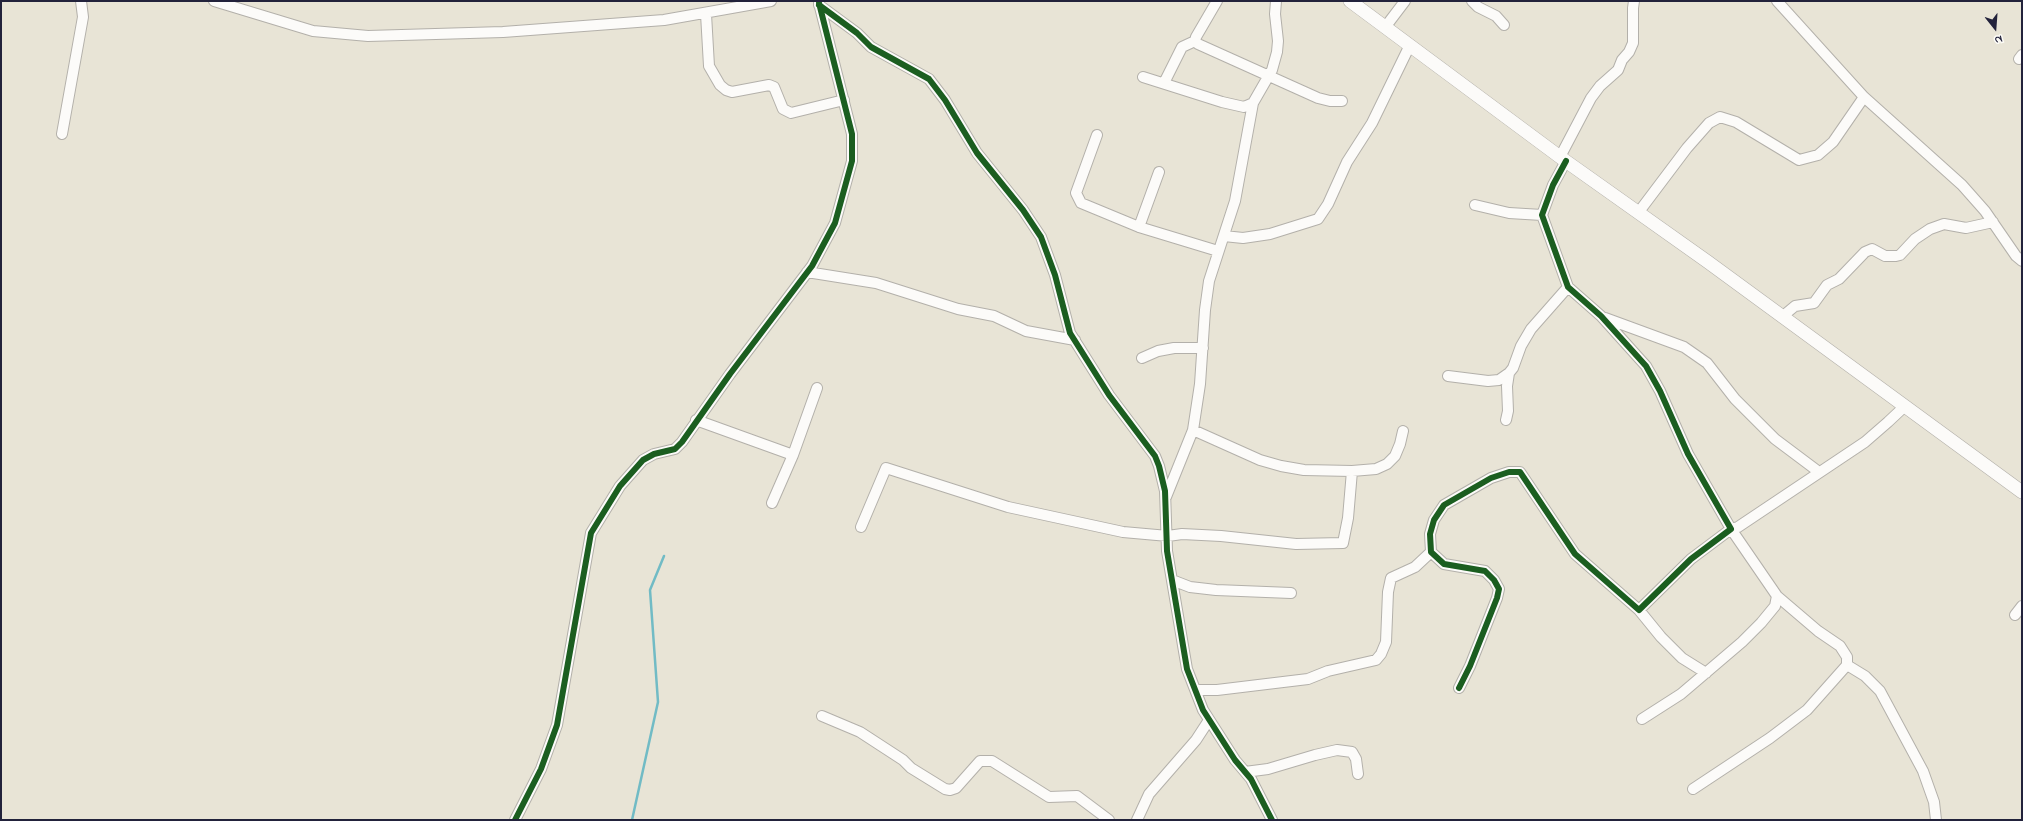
<!DOCTYPE html>
<style>
body{margin:0}
#map{position:relative;width:2023px;height:821px;overflow:hidden;background:#e8e4d6;font-family:"Indie Flower",sans-serif}
canvas{display:block}
.frame{position:absolute;inset:0;border:2px solid #22223b;pointer-events:none}
.north{position:absolute;left:1975px;top:8px;width:40px;height:40px;-webkit-text-stroke:3px #fdfcf7;paint-order:stroke;rotate:163deg;font-size:11px;font-weight:700;line-height:16px;text-align:center;color:#22223b}
.north::after{content:'';display:block;margin:auto;width:14px;height:18px;background:#22223b;clip-path:polygon(50% 0,100% 100%,50% 72%,0 100%)}
</style>
<div id="map">
<canvas width="2023" height="821"></canvas>
<div class="frame"></div>
<div class="north">N</div>
</div>
<script>
const ctx = document.querySelector('canvas').getContext('2d');
ctx.lineJoin = 'round';
function shape(rows) {
  const path = new Path2D();
  for (const r of rows) {
    path.moveTo(r[0], r[1]);
    for (let i = 2; i < r.length; i += 2) path.lineTo(r[i], r[i + 1]);
  }
  return path;
}
function strokePath(path, color, width, dash) {
  ctx.strokeStyle = color;
  ctx.lineWidth = width;
  ctx.lineCap = dash ? 'butt' : 'round';
  ctx.setLineDash(dash || []);
  ctx.stroke(path);
}
strokePath(shape([
 [632,820,658,702,650,590,664,556]
]), '#71bbc5', 2.5);
const minor = shape([
 [214,1,313,31,368,36,503,32,664,20,771,1],
 [1217,1,1196,37,1195,41,1198,44,1318,98,1330,101,1342,101],
 [1472,1,1478,7,1496,16,1504,25],
 [1777,1,1864,97,1962,185,1985,211,2016,256,2022,261],
 [819,5,857,33,871,47,929,79,945,100,977,153,1023,210,1041,237,1055,275,1070,333,1109,395,1155,456,1159,466,1165,491,1167,551,1187,669,1203,710,1235,760,1251,779,1272,820],
 [706,14,709,66,720,85,726,90,732,92,769,85,774,87,783,109,791,113,844,100],
 [1386,26,1405,1],
 [2019,59,2022,55],
 [1143,77,1222,102,1244,107,1253,103,1272,70,1277,52,1278,41,1275,14,1276,1],
 [1164,83,1182,47,1195,41],
 [62,134,83,17,81,1],
 [1097,135,1076,193,1081,203,1139,227,1218,251],
 [1560,157,1591,98,1600,86,1618,70,1622,60,1629,52,1633,43,1633,8,1634,1],
 [1475,205,1509,213,1542,215],
 [1638,213,1687,148,1709,123,1720,117,1736,122,1799,160,1818,155,1833,142,1864,97],
 [1139,227,1159,172],
 [1224,236,1243,238,1270,234,1318,219,1328,204,1347,162,1372,123,1410,45],
 [807,272,876,283,958,309,994,316,1026,331,1075,340],
 [1783,316,1795,306,1814,303,1827,285,1839,279,1865,252,1872,249,1885,256,1896,256,1900,255,1915,239,1930,229,1944,224,1966,228,1993,222],
 [1605,318,1684,347,1707,363,1735,399,1775,439,1819,472],
 [1142,358,1158,351,1174,348,1203,348],
 [1448,376,1488,381,1499,380,1509,373,1513,368,1521,346,1531,329,1568,287],
 [696,420,793,455,817,388],
 [1506,420,1508,411,1507,386,1509,373],
 [1193,430,1260,460,1281,466,1304,470,1352,471,1376,469,1387,464,1395,456,1400,444,1403,431],
 [1166,497,1193,430,1200,384,1205,310,1209,281,1235,201,1253,103],
 [772,503,793,455],
 [861,527,886,468,1008,507,1123,532,1168,536,1182,534,1221,536,1296,544,1343,543,1348,518,1352,471],
 [1172,580,1190,587,1216,590,1291,593],
 [1639,610,1661,637,1682,658,1706,673],
 [2015,615,2022,606],
 [1847,665,1865,676,1880,691,1923,771,1934,802,1936,820],
 [1459,688,1470,666,1497,598,1499,589,1494,580,1485,571,1444,564,1431,552,1430,534,1434,520,1444,505,1491,478,1509,472,1520,472,1575,554,1639,610,1691,559,1731,529,1688,454,1660,391,1646,366,1601,316,1568,287,1542,215,1553,185,1566,161],
 [1196,690,1217,690,1308,679,1328,671,1376,660,1381,654,1386,642,1388,592,1391,578,1415,567,1431,552],
 [822,716,860,732,903,760,911,768,945,789,950,790,956,788,980,761,992,761,1049,797,1077,796,1109,820],
 [1642,719,1681,694,1742,642,1761,623,1775,606,1777,596],
 [1245,772,1268,769,1315,755,1337,750,1352,752,1356,759,1358,774],
 [1693,789,1770,738,1807,710,1847,665,1847,657,1840,646,1818,631,1777,596,1731,529,1738,527,1865,442,1888,422,1905,406],
 [515,820,541,769,557,725,591,533,620,486,643,460,654,454,675,449,682,442,730,374,812,266,835,223,852,161,852,134,819,3],
 [1137,820,1149,794,1196,740,1209,720]
]);
const major = shape([
 [1350,1,1560,157,1708,262,2022,492]
]);
strokePath(minor, '#b3b0aa', 12);
strokePath(major, '#b3b0aa', 14);
strokePath(minor, '#fcfbf9', 10);
strokePath(major, '#fcfbf9', 13);
strokePath(shape([
 [819,5,857,33,871,47,929,79,945,100,977,153,1023,210,1041,237,1055,275,1070,333,1109,395,1155,456,1159,466,1165,491,1167,551,1187,669,1203,710,1235,760,1251,779,1272,820],
 [1459,688,1470,666,1497,598,1499,589,1494,580,1485,571,1444,564,1431,552,1430,534,1434,520,1444,505,1491,478,1509,472,1520,472,1575,554,1639,610,1691,559,1731,529,1688,454,1660,391,1646,366,1601,316,1568,287,1542,215,1553,185,1566,161],
 [515,820,541,769,557,725,591,533,620,486,643,460,654,454,675,449,682,442,730,374,812,266,835,223,852,161,852,134,819,3]
]), '#1b5e20', 6);
</script>
